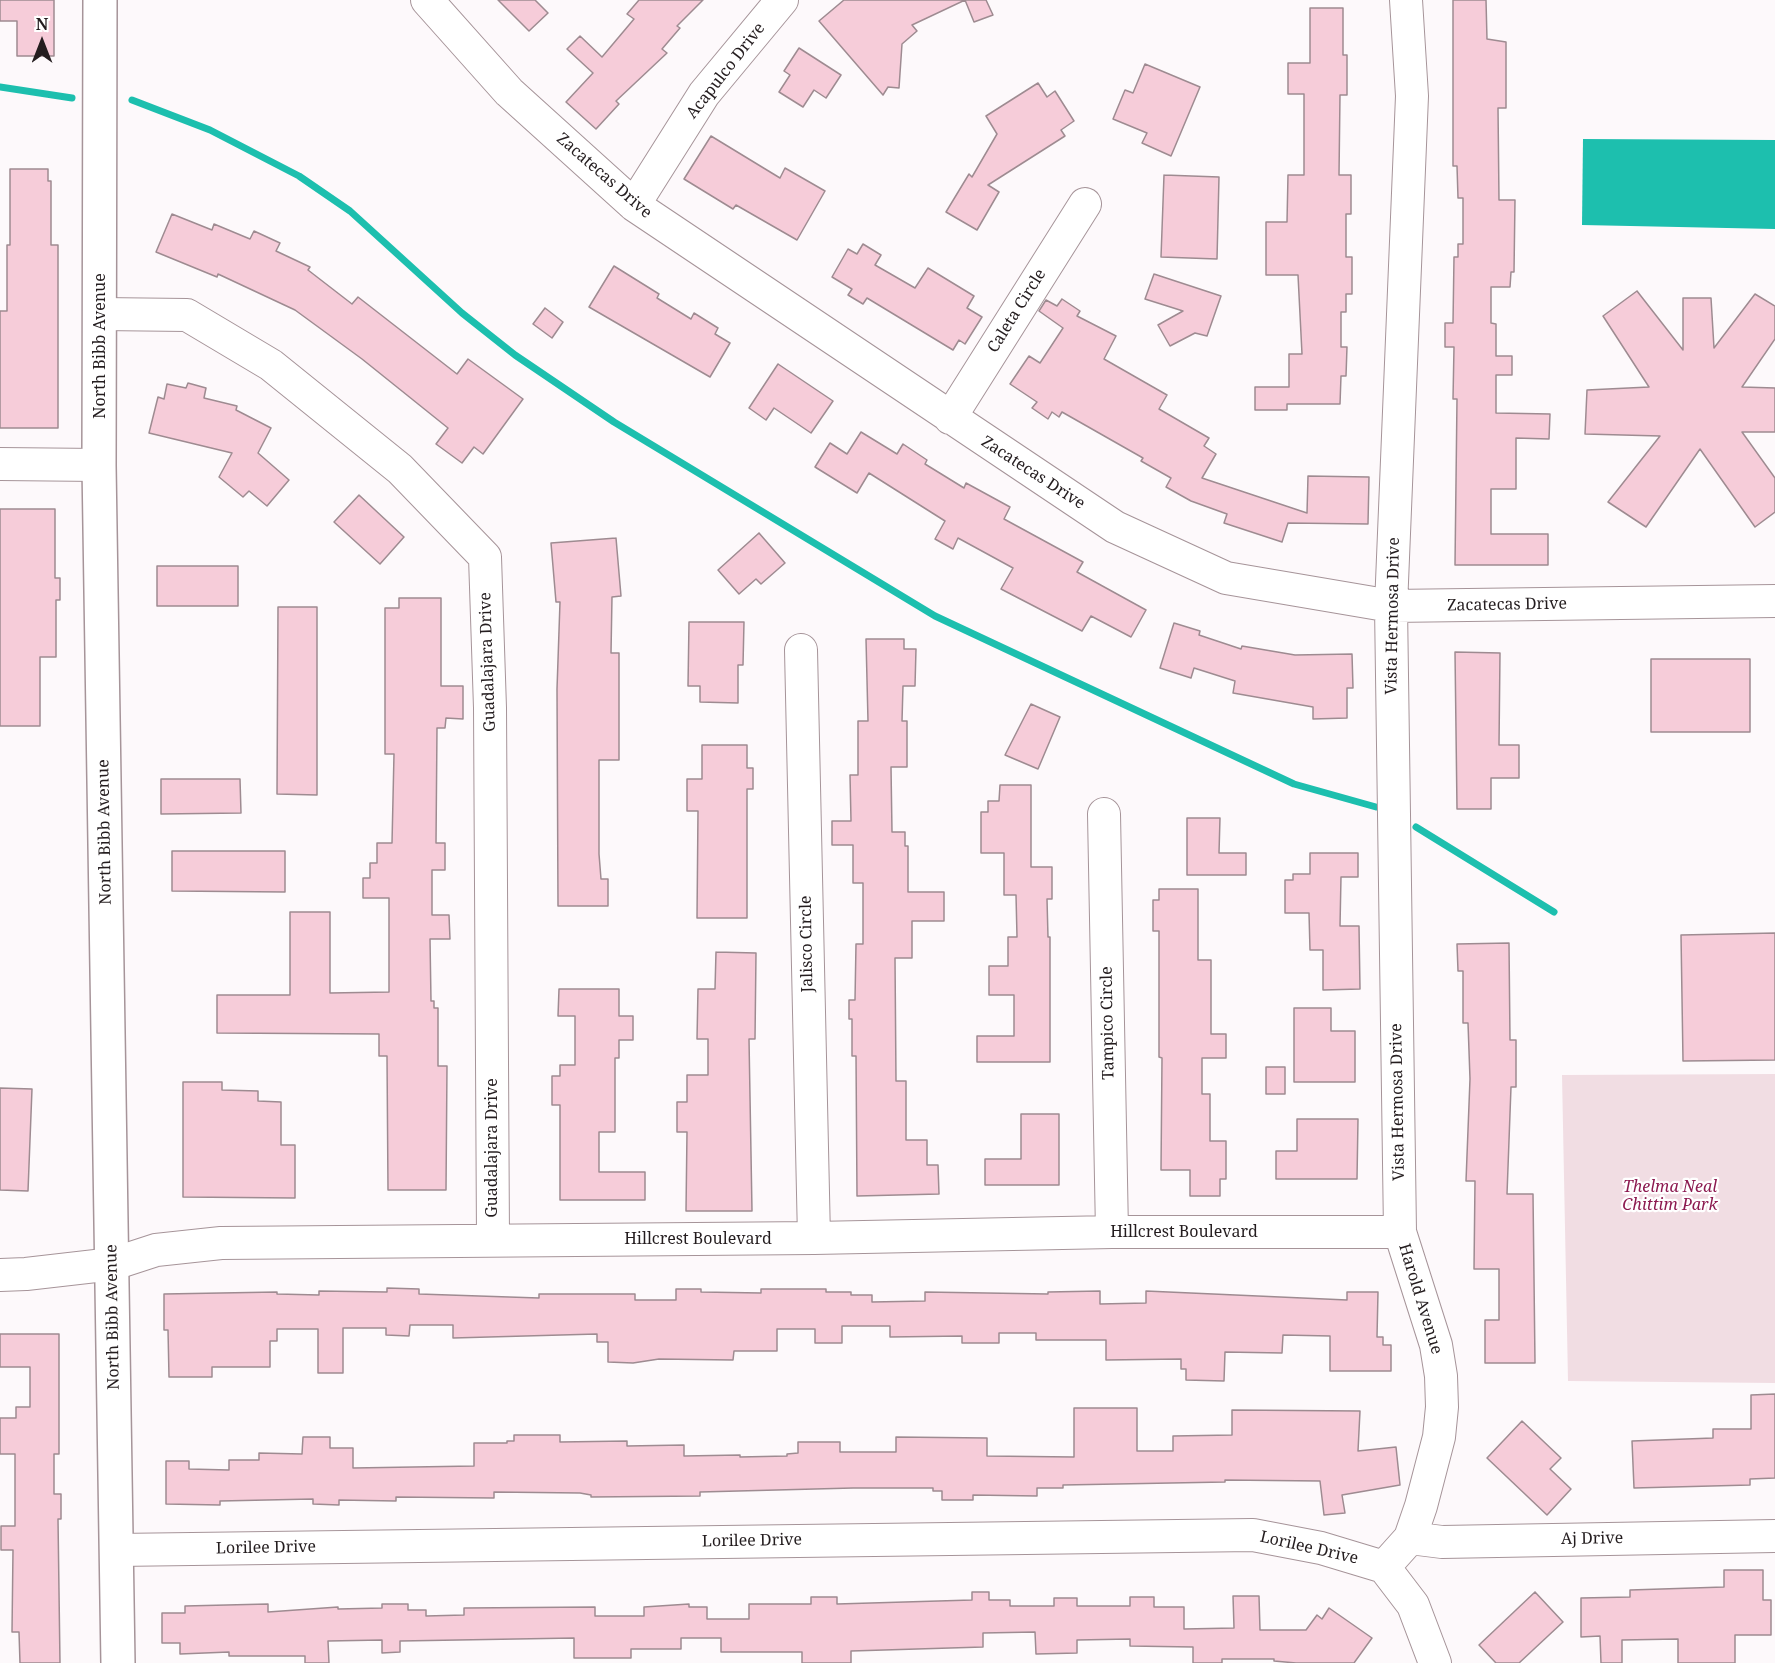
<!DOCTYPE html>
<style>
body{margin:0}
#map{position:relative;width:1775px;height:1663px;overflow:hidden;background:#fdf9fb;font-family:"Noto Serif",serif}
canvas{display:block}
.north{position:absolute;left:12px;top:12px;width:60px;height:60px;-webkit-text-stroke:4px #fff;paint-order:stroke;rotate:0deg;font-size:16px;font-weight:700;line-height:24px;text-align:center;color:#241d1f}
.north::after{content:'';display:block;margin:auto;width:21px;height:27px;background:#241d1f;clip-path:polygon(50% 0,100% 100%,50% 72%,0 100%)}
</style>
<div id="map">
<canvas width="1775" height="1663"></canvas>
<div class="north">N</div>
</div>
<script>
const ctx = document.querySelector('canvas').getContext('2d');
ctx.lineJoin = 'round';
function fill(path, color) {
  ctx.fillStyle = color;
  ctx.fill(path, 'evenodd');
}
function shape(rows) {
  const path = new Path2D();
  for (const r of rows) {
    path.moveTo(r[0], r[1]);
    for (let i = 2; i < r.length; i += 2) path.lineTo(r[i], r[i + 1]);
  }
  return path;
}
function strokePath(path, color, width, dash) {
  ctx.strokeStyle = color;
  ctx.lineWidth = width;
  ctx.lineCap = dash ? 'butt' : 'round';
  ctx.setLineDash(dash || []);
  ctx.stroke(path);
}
function drawText(font, color, halo, rows, align = 'center') {
  ctx.font = font + ' "Noto Serif",serif';
  ctx.lineWidth = 4.5;
  ctx.setLineDash([]);
  ctx.textBaseline = 'middle';
  ctx.strokeStyle = halo;
  ctx.fillStyle = color;
  for (const [text, x, y, turn = 0] of rows) {
    ctx.save();
    ctx.translate(x, y);
    ctx.rotate((+turn || 0) * Math.PI / 180);
    ctx.textAlign = isNaN(turn) ? turn : align;
    if (halo) ctx.strokeText(text, 0, 0);
    ctx.fillText(text, 0, 0);
    ctx.restore();
  }
}
fill(shape([
 [1775,1074,1775,1383,1568,1381,1562,1075]
]), '#f1dde3');
fill(shape([
 [1583,139,1775,140,1775,229,1582,225]
]), '#1dbfae');
strokePath(shape([
 [0,87,72,98],
 [132,100,210,130,299,176,350,211,462,313,515,355,614,422,935,616,1294,784,1376,807],
 [1416,827,1554,912]
]), '#1dbfae', 7);
const building = shape([
 [0,0,54,0,54,56,17,56,17,21,0,21,0,0],
 [498,0,535,0,548,13,529,31,498,0],
 [639,0,703,0,677,26,680,28,662,49,667,53,616,101,619,104,596,129,566,102,593,73,567,49,580,36,602,57,634,19,627,14,639,0],
 [844,0,986,0,993,15,974,22,965,0,912,25,917,31,902,44,899,88,888,87,883,95,819,21,844,0],
 [1453,0,1486,0,1487,39,1506,42,1506,108,1498,108,1499,200,1515,200,1514,272,1511,272,1510,287,1491,287,1491,323,1496,324,1496,356,1512,356,1512,375,1496,375,1496,413,1550,414,1549,439,1516,438,1516,489,1491,489,1491,534,1548,534,1548,565,1455,565,1457,399,1453,399,1454,347,1445,347,1445,323,1453,323,1454,257,1458,257,1458,244,1463,244,1463,198,1458,198,1457,166,1453,166,1453,0],
 [1310,8,1343,8,1343,55,1347,55,1347,95,1340,95,1339,175,1351,175,1351,214,1346,214,1346,257,1352,257,1352,294,1346,294,1346,312,1341,312,1341,347,1347,347,1346,376,1341,376,1340,404,1287,404,1287,410,1255,410,1255,387,1289,387,1289,354,1302,354,1298,275,1266,275,1266,222,1287,222,1288,175,1304,175,1304,94,1288,94,1288,63,1310,63,1310,8],
 [799,48,841,75,826,98,814,90,803,107,779,92,790,75,784,71,799,48],
 [1145,64,1200,87,1171,156,1142,143,1147,133,1113,119,1125,90,1133,93,1145,64],
 [1038,83,1047,97,1055,91,1074,121,1061,130,1065,136,988,185,999,192,977,230,946,212,969,174,972,177,997,134,986,116,1038,83],
 [711,136,780,178,785,168,825,191,797,240,736,205,733,209,684,179,711,136],
 [10,169,48,169,48,181,51,181,51,245,58,245,58,428,0,428,0,311,7,311,7,245,10,245,10,169],
 [1164,175,1219,177,1217,259,1161,257,1164,175],
 [172,214,212,230,214,224,250,239,254,231,280,243,276,251,310,267,308,270,352,304,358,297,457,374,468,359,523,399,483,454,474,447,462,463,436,444,448,428,362,359,295,310,218,274,217,277,156,252,172,214],
 [863,244,881,255,875,265,915,288,928,268,974,296,967,308,982,317,965,344,959,340,953,350,867,298,863,304,848,295,852,289,832,277,848,249,857,254,863,244],
 [614,266,659,294,657,298,691,319,694,313,718,328,715,334,730,343,710,377,589,307,614,266],
 [1154,274,1221,296,1207,336,1195,333,1170,346,1158,325,1183,311,1145,299,1154,274],
 [1637,291,1683,350,1683,298,1711,298,1714,348,1755,294,1775,306,1775,339,1742,387,1775,388,1775,432,1742,432,1775,478,1775,512,1755,527,1700,449,1646,527,1608,502,1660,436,1585,434,1587,390,1649,387,1603,316,1637,291],
 [1062,299,1080,311,1077,316,1116,336,1104,359,1167,395,1159,409,1209,438,1204,446,1216,454,1202,478,1307,513,1308,476,1369,477,1368,524,1288,523,1282,542,1224,523,1227,514,1191,501,1166,487,1171,478,1141,461,1143,458,1062,412,1059,417,1052,412,1048,419,1032,408,1037,402,1010,384,1029,356,1040,363,1063,328,1039,311,1046,300,1057,306,1062,299],
 [545,308,563,322,552,338,533,324,545,308],
 [778,364,833,401,811,433,774,408,766,420,749,408,778,364],
 [188,383,206,388,204,398,237,406,236,410,271,428,258,453,289,480,267,506,249,491,243,497,219,477,232,453,149,433,158,397,164,399,167,384,186,388,188,383],
 [861,432,897,454,903,444,927,460,925,464,964,488,966,483,1010,507,1004,519,1083,562,1077,572,1146,610,1131,637,1091,616,1082,631,1001,589,1013,568,958,538,953,549,935,539,945,521,869,473,857,493,815,467,830,443,847,454,861,432],
 [359,495,404,537,380,564,334,522,359,495],
 [0,509,55,509,55,578,60,578,60,600,56,600,56,657,40,657,40,726,0,726,0,509],
 [759,533,785,563,761,584,756,579,739,594,718,570,759,533],
 [616,538,621,596,612,597,611,653,619,653,619,760,599,760,599,854,601,879,608,879,608,906,558,906,557,689,560,602,556,602,551,543,616,538],
 [157,566,238,566,238,606,157,606,157,566],
 [399,598,441,598,441,686,463,686,463,719,446,718,445,728,437,728,436,843,445,843,445,870,432,870,432,915,449,915,450,939,430,939,431,1001,434,1001,434,1008,438,1008,438,1066,447,1066,446,1190,388,1190,387,1056,379,1056,379,1034,217,1033,217,995,290,995,290,912,330,912,330,993,389,992,389,898,363,898,363,878,370,878,370,863,377,863,377,843,392,843,394,754,385,754,385,608,399,608,399,598],
 [278,607,317,607,317,795,277,794,278,607],
 [689,622,744,622,743,665,738,665,738,703,700,702,700,686,688,686,689,622],
 [1174,623,1200,631,1199,635,1241,649,1242,646,1295,655,1352,654,1353,688,1347,688,1347,718,1313,719,1313,707,1233,693,1235,681,1194,668,1191,678,1160,668,1174,623],
 [866,639,904,639,904,649,916,649,915,686,903,686,902,721,907,721,907,767,891,767,892,832,905,832,905,846,908,846,908,892,944,892,944,921,912,921,912,958,895,958,896,1081,906,1081,906,1140,927,1140,927,1165,938,1165,939,1194,857,1196,856,1056,852,1056,852,1019,849,1019,849,1000,855,1000,856,944,863,944,863,883,853,883,853,845,832,845,832,821,851,821,850,775,858,775,858,721,868,721,866,639],
 [1455,652,1500,653,1499,745,1519,745,1519,778,1491,778,1491,809,1457,809,1455,652],
 [1651,659,1750,659,1750,732,1651,732,1651,659],
 [1031,704,1060,717,1038,769,1005,755,1031,704],
 [702,745,747,745,747,768,753,768,753,789,747,789,747,918,697,918,698,811,687,811,687,779,702,779,702,745],
 [161,779,240,779,241,813,161,814,161,779],
 [1000,785,1031,785,1031,867,1052,867,1052,899,1047,899,1048,937,1050,937,1050,1062,977,1062,977,1036,1014,1036,1014,995,989,995,989,966,1008,966,1008,937,1017,937,1016,895,1004,895,1004,853,981,853,981,812,988,812,988,801,999,801,1000,785],
 [1187,818,1220,818,1219,853,1246,853,1246,875,1187,875,1187,818],
 [172,851,285,851,285,892,172,891,172,851],
 [1310,853,1358,853,1358,877,1341,877,1340,926,1359,926,1360,989,1323,990,1323,950,1310,950,1309,913,1285,913,1285,880,1293,880,1293,874,1310,874,1310,853],
 [1159,889,1198,889,1198,960,1211,960,1211,1034,1226,1034,1226,1058,1202,1058,1202,1094,1210,1094,1210,1141,1226,1141,1226,1179,1220,1179,1220,1196,1190,1196,1190,1170,1161,1170,1162,1058,1159,1057,1159,931,1153,931,1153,900,1159,900,1159,889],
 [1775,933,1775,1060,1683,1061,1681,935,1775,933],
 [1509,943,1510,1040,1516,1040,1516,1087,1511,1087,1507,1194,1533,1194,1535,1363,1485,1363,1485,1320,1499,1320,1499,1269,1474,1269,1475,1181,1466,1181,1470,1079,1468,1023,1463,1023,1463,971,1458,971,1457,944,1509,943],
 [716,952,756,953,755,1039,749,1039,752,1211,686,1211,687,1132,677,1132,677,1102,687,1102,687,1075,708,1075,708,1039,697,1039,698,989,715,989,716,952],
 [559,989,619,989,619,1016,633,1016,633,1040,619,1040,619,1058,615,1058,615,1132,599,1132,599,1172,645,1172,645,1200,560,1200,560,1105,552,1105,552,1076,560,1076,560,1065,575,1065,575,1016,558,1016,559,989],
 [1294,1008,1331,1008,1331,1031,1355,1031,1355,1082,1294,1082,1294,1008],
 [1266,1067,1285,1067,1285,1094,1266,1094,1266,1067],
 [183,1082,222,1082,222,1090,258,1091,258,1101,281,1102,281,1145,295,1145,295,1198,183,1197,183,1082],
 [0,1088,32,1089,28,1191,0,1190,0,1088],
 [1021,1114,1059,1114,1059,1185,985,1185,985,1159,1021,1159,1021,1114],
 [1297,1119,1358,1119,1357,1179,1276,1179,1276,1151,1297,1151,1297,1119],
 [387,1288,419,1289,419,1294,539,1298,539,1294,635,1294,635,1300,676,1300,676,1289,701,1289,701,1292,761,1293,761,1289,826,1289,826,1292,851,1292,851,1295,872,1295,872,1302,925,1301,925,1292,1048,1294,1048,1292,1100,1291,1100,1304,1146,1303,1146,1291,1347,1300,1347,1292,1378,1292,1377,1337,1383,1337,1383,1345,1391,1345,1391,1371,1330,1371,1330,1336,1283,1335,1282,1353,1225,1352,1224,1381,1186,1380,1186,1369,1181,1369,1181,1359,1106,1360,1106,1340,1036,1340,1036,1333,999,1333,999,1343,962,1343,962,1336,890,1337,890,1326,842,1326,842,1343,815,1343,815,1329,777,1329,777,1351,734,1351,733,1360,659,1359,633,1363,608,1362,608,1342,597,1342,597,1334,453,1338,453,1325,410,1325,409,1336,386,1335,386,1328,343,1328,343,1373,318,1373,318,1329,277,1329,277,1341,270,1341,270,1367,212,1367,212,1377,169,1377,168,1330,164,1330,164,1294,277,1292,277,1294,319,1295,319,1291,387,1292,387,1288],
 [0,1334,59,1334,59,1454,54,1454,54,1494,61,1494,61,1519,58,1519,60,1663,20,1663,19,1632,12,1632,13,1550,1,1550,1,1526,15,1526,15,1454,0,1454,0,1418,16,1418,16,1407,30,1407,30,1367,0,1367,0,1334],
 [1775,1394,1775,1478,1750,1479,1750,1485,1634,1488,1632,1441,1713,1438,1713,1429,1751,1429,1751,1395,1775,1394],
 [1074,1408,1137,1408,1137,1451,1173,1451,1173,1436,1232,1435,1232,1410,1360,1411,1358,1451,1396,1447,1400,1485,1342,1495,1345,1513,1324,1515,1320,1481,1225,1480,1225,1482,1063,1485,1063,1488,1037,1488,1037,1496,973,1495,973,1500,942,1500,942,1491,933,1491,933,1488,853,1488,700,1492,700,1496,591,1497,591,1495,580,1493,494,1492,494,1498,396,1497,396,1501,339,1500,339,1505,313,1504,313,1499,220,1501,220,1505,166,1504,166,1461,189,1461,189,1469,229,1470,229,1460,259,1460,259,1453,302,1454,303,1437,330,1437,330,1448,353,1448,353,1468,474,1466,474,1443,507,1443,507,1441,514,1441,514,1435,560,1435,560,1442,627,1441,627,1446,684,1445,684,1456,740,1455,740,1457,787,1456,787,1454,798,1453,798,1442,840,1442,840,1452,896,1452,896,1437,987,1438,987,1456,1074,1457,1074,1408],
 [1522,1421,1561,1458,1550,1469,1571,1489,1547,1515,1487,1458,1522,1421],
 [1724,1570,1763,1570,1763,1600,1771,1600,1771,1635,1735,1635,1735,1663,1678,1663,1678,1639,1622,1640,1622,1663,1601,1663,1600,1636,1581,1637,1581,1598,1630,1597,1630,1590,1724,1587,1724,1570],
 [972,1592,989,1592,989,1600,1010,1600,1010,1606,1054,1606,1054,1598,1077,1598,1077,1606,1130,1606,1130,1597,1154,1597,1154,1607,1184,1607,1184,1629,1234,1628,1233,1596,1259,1596,1260,1630,1306,1630,1317,1615,1322,1619,1329,1608,1372,1638,1354,1663,1296,1663,1274,1661,1274,1659,1222,1659,1222,1663,1193,1663,1193,1647,1130,1646,1130,1639,1077,1640,1077,1653,1036,1654,1035,1632,983,1633,983,1647,851,1651,851,1663,802,1663,802,1652,721,1652,721,1638,681,1638,681,1649,631,1649,631,1658,574,1658,574,1638,400,1641,400,1652,382,1653,382,1640,328,1641,329,1663,305,1663,305,1656,229,1656,229,1652,180,1654,180,1643,162,1643,162,1613,185,1613,185,1606,268,1604,268,1612,338,1607,338,1609,382,1608,382,1604,408,1604,408,1610,426,1610,426,1616,464,1615,464,1608,595,1607,595,1616,644,1616,644,1607,689,1604,689,1607,707,1607,707,1619,749,1619,749,1604,811,1604,811,1597,837,1597,837,1604,972,1600,972,1592],
 [1535,1592,1563,1622,1519,1663,1496,1663,1479,1645,1535,1592]
]);
fill(building, '#f6ccd9');
strokePath(building, '#9e8b91', 1.5);
const minor = shape([
 [427,0,509,92,634,205,1115,527,1226,578,1391,606,1775,601],
 [634,205,704,94,782,0],
 [101,314,187,315,271,365,400,469,485,557,490,708,493,1239],
 [950,418,1085,204],
 [0,464,99,465],
 [801,650,814,1238],
 [1104,814,1112,1232],
 [0,1275,26,1274,113,1264,156,1250,221,1243,814,1238,1112,1232,1400,1232],
 [1410,1538,1442,1542,1775,1536],
 [116,1550,1253,1535,1321,1548,1384,1567],
 [1384,1567,1410,1538,1421,1506,1439,1437,1442,1407,1441,1376,1436,1345,1400,1232,1391,606,1412,96,1406,0],
 [1384,1567,1413,1605,1435,1663]
]);
const major = shape([
 [100,0,99,465,118,1663]
]);
strokePath(minor, '#a69499', 34);
strokePath(major, '#a69499', 36);
strokePath(minor, '#fff', 32);
strokePath(major, '#fff', 33);
drawText('16px', '#241d1f', '#fff', [
 ["Acapulco Drive",726,71,-52],
 ["Zacatecas Drive",604,176,41],
 ["Caleta Circle",1017,311,-58],
 ["North Bibb Avenue",100,346,-90],
 ["Zacatecas Drive",1033,473,33],
 ["Zacatecas Drive",1507,605,-1],
 ["Vista Hermosa Drive",1393,616,-89],
 ["Guadalajara Drive",488,662,-92],
 ["North Bibb Avenue",105,832,-91],
 ["Jalisco Circle",807,944,-91],
 ["Tampico Circle",1108,1023,-91],
 ["Vista Hermosa Drive",1398,1102,-91],
 ["Guadalajara Drive",492,1148,-90],
 ["Hillcrest Boulevard",1184,1232],
 ["Hillcrest Boulevard",698,1239],
 ["Harold Avenue",1420,1299,73],
 ["North Bibb Avenue",113,1317,-91],
 ["Aj Drive",1592,1539,-1],
 ["Lorilee Drive",752,1541,-1],
 ["Lorilee Drive",266,1548,-1],
 ["Lorilee Drive",1309,1548,13]
]);
drawText('italic 16px', '#8c1a50', '#fff', [
 ["Thelma Neal",1670,1187],
 ["Chittim Park",1670,1205]
]);
</script>
